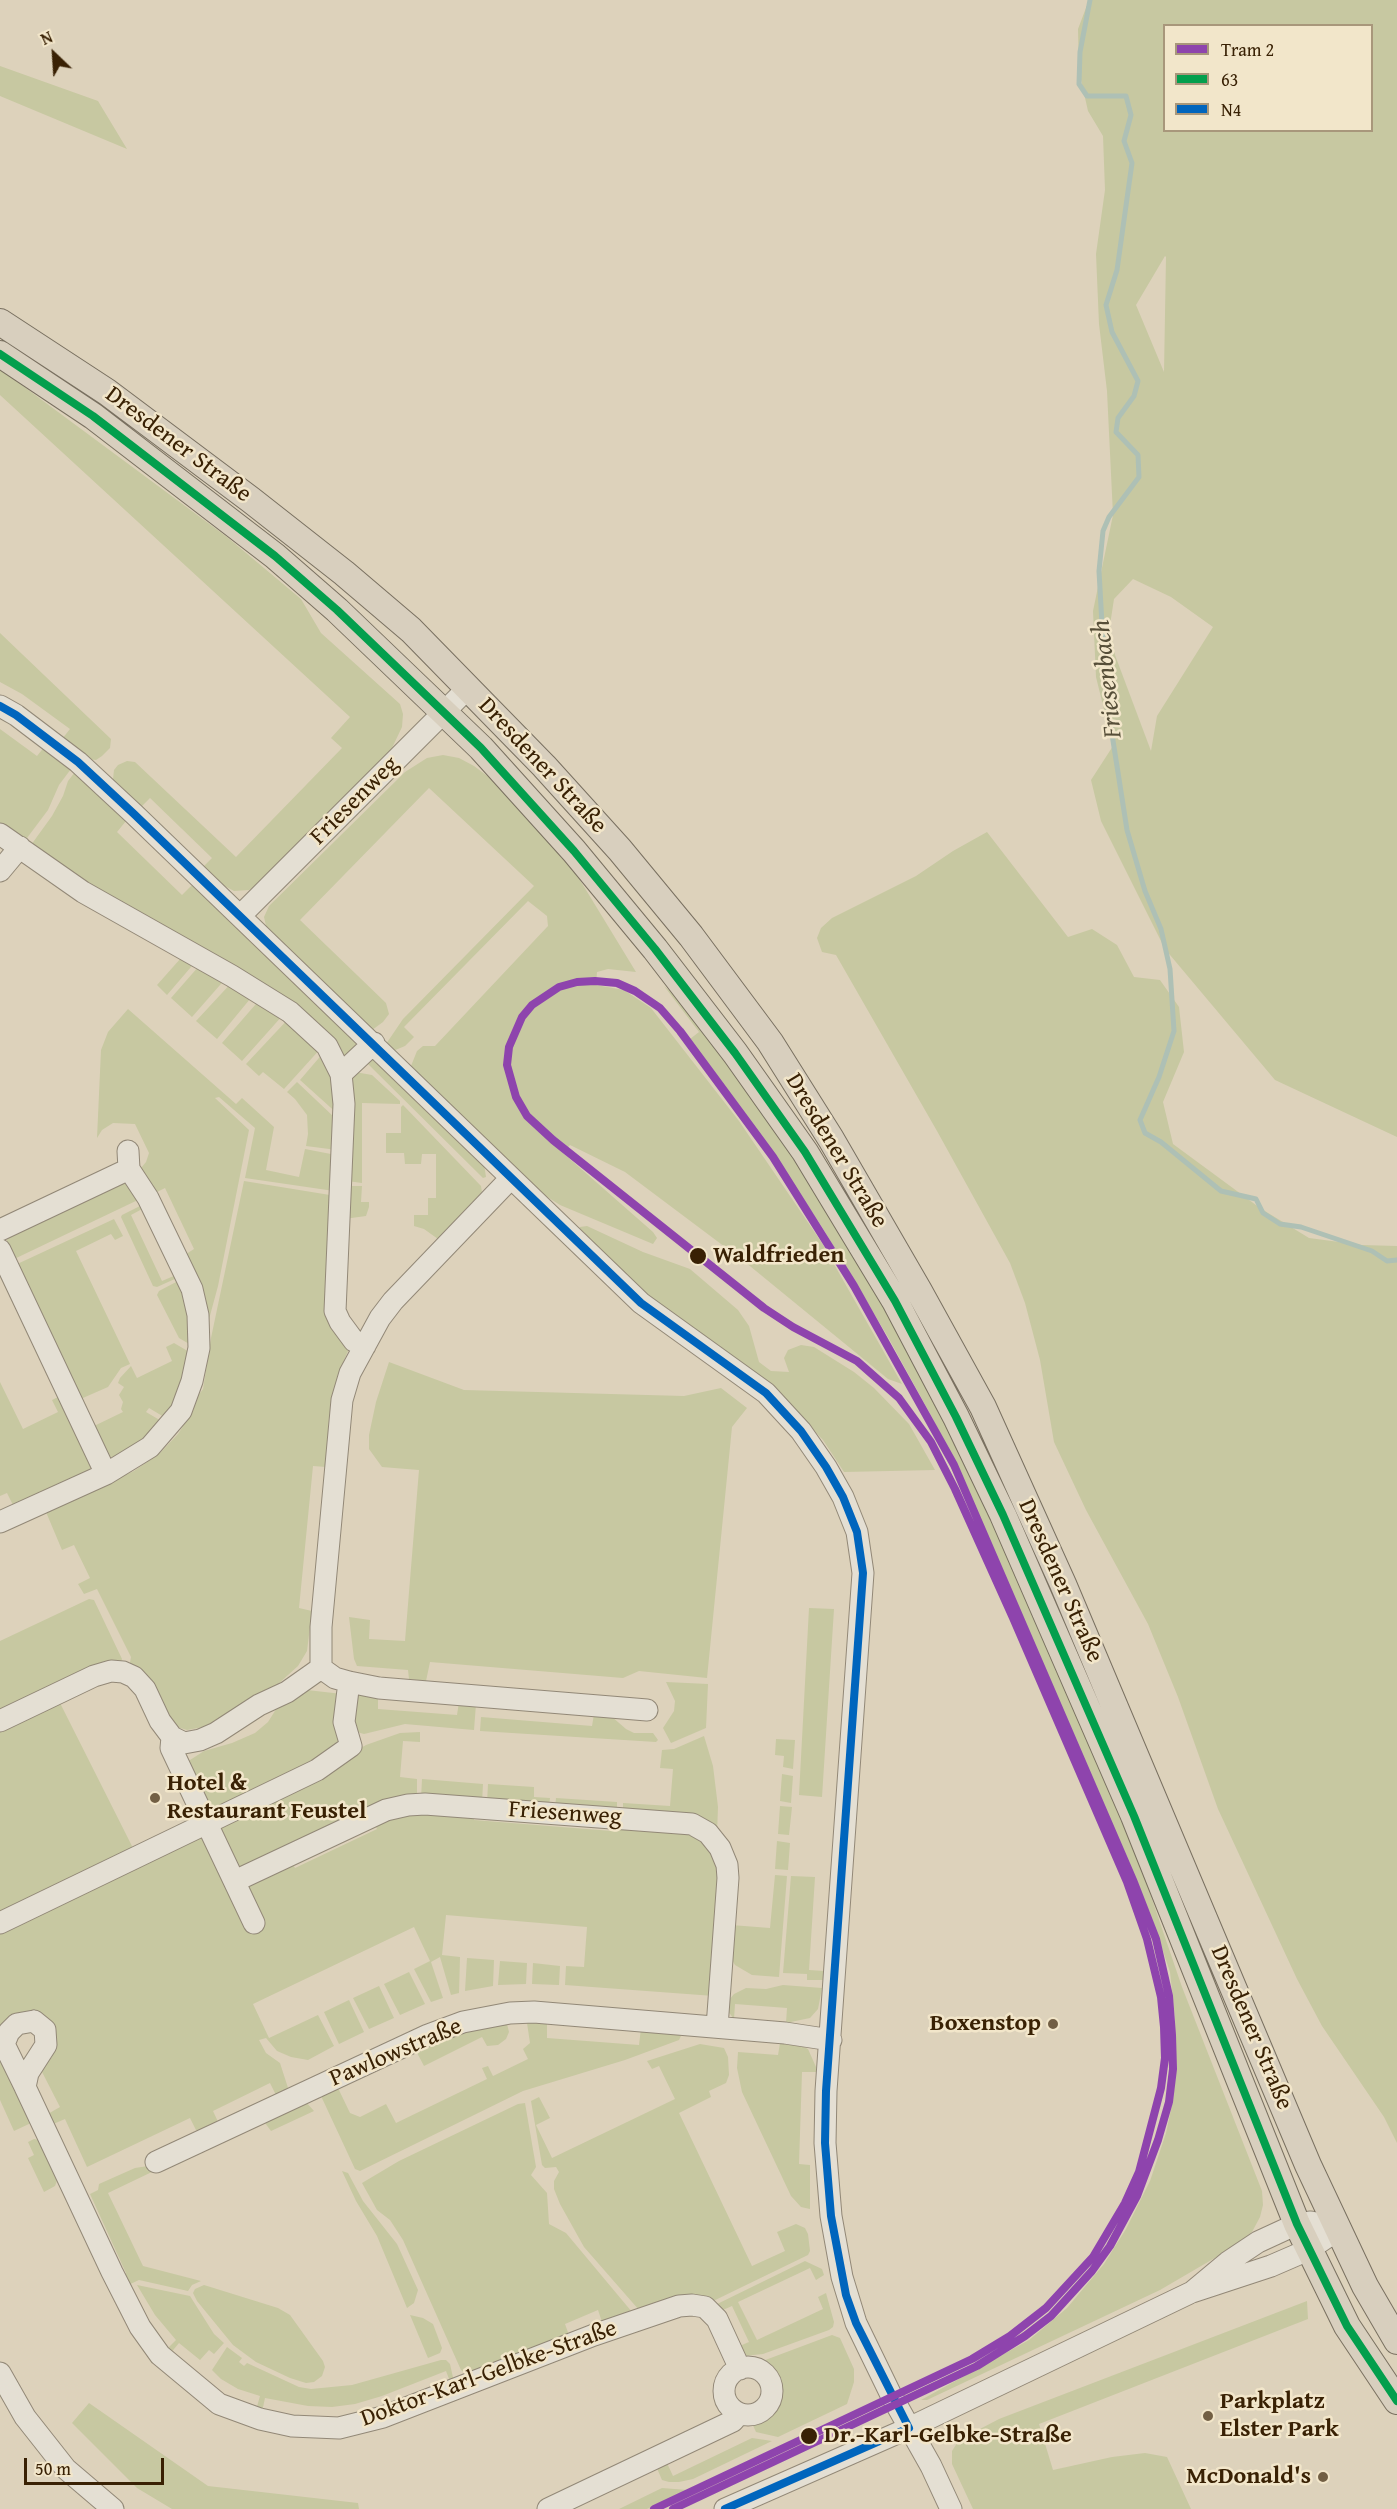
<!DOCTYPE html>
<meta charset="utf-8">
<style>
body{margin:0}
#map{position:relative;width:1397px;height:2509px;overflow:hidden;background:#ddd2bb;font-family:"Gentium Book Plus",serif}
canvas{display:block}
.legend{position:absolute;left:1163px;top:24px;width:210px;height:108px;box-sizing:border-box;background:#f2e6ca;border:2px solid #a8977b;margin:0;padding:8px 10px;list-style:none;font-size:18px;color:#392104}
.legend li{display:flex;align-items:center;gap:12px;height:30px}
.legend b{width:30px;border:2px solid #a8977b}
.north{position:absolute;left:24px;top:24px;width:60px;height:60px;-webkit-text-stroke:4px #f2e6ca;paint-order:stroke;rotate:335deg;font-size:16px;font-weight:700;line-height:24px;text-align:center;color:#392104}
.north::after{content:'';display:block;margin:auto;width:21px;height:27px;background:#392104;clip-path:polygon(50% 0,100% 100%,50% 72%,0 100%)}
.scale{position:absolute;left:24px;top:2458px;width:140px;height:27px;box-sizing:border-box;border:3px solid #392104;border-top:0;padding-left:8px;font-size:18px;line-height:21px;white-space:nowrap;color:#392104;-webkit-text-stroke:4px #f2e6ca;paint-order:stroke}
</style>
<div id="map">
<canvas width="1397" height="2509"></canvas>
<ul class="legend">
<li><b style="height:8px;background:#8e44ad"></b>Tram 2</li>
<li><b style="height:8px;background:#039f4d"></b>63</li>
<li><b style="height:8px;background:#0065bd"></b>N4</li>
</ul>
<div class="north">N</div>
<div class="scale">50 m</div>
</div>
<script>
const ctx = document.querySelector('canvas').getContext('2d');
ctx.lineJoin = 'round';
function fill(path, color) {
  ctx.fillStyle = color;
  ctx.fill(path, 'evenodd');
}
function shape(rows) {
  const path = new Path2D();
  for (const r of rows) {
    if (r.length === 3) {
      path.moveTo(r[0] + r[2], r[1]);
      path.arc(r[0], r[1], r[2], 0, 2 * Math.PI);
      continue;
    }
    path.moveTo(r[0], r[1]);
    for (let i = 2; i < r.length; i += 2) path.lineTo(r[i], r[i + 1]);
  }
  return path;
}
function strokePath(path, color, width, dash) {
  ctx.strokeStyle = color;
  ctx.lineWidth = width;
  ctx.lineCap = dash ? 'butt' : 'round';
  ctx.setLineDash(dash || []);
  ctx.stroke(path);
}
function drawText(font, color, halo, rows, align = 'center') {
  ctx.font = font + ' "Gentium Book Plus",serif';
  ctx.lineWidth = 5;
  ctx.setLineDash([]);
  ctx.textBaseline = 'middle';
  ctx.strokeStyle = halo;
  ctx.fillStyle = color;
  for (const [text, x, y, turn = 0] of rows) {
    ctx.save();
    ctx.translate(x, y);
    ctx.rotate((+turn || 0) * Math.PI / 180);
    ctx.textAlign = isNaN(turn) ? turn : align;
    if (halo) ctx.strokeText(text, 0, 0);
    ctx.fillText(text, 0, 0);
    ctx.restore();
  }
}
fill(shape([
 [1089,0,1397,0,1397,1137,1275,1080,1165,949,1101,821,1091,780,1113,746,1096,677,1093,611,1113,515,1107,391,1099,324,1096,254,1105,190,1103,136,1088,111,1079,71,1078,29],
 [1164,26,1372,26,1372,130,1164,130],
 [1165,256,1166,257,1164,372,1136,305],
 [1133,579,1171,597,1213,627,1157,716,1151,751,1115,655,1110,625,1114,599],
 [0,66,98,101,127,149,0,96],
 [0,369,227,537,301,599,321,633,400,704,403,714,402,727,392,748,380,764,269,877,249,890,234,891,221,884,202,868,212,858,150,798,139,809,115,785,113,779,114,770,118,765,127,761,135,762,236,857,342,748,331,738,350,717,0,395],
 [0,633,111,739,110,748,102,756,96,760,87,759,62,739,70,729,22,694,0,682],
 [0,729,37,756,45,746,71,769,59,785,48,810,24,842,0,829],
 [443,755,459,758,474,766,490,778,572,867,636,972,608,969,597,972,596,985,624,990,651,1008,739,1121,822,1243,902,1384,888,1379,745,1262,625,1172,570,1145,563,1153,653,1232,657,1238,653,1244,560,1205,538,1191,411,1066,417,1051,423,1046,435,1046,548,926,547,916,528,901,404,1027,414,1037,405,1046,393,1051,386,1044,403,1019,534,886,429,788,300,920,386,1003,389,1014,383,1022,372,1030,267,930,264,917,269,906,405,772,427,758],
 [75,772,126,821,117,832,182,895,193,884,357,1041,356,1049,350,1056,340,1054,106,900,31,845,52,816,63,796,68,781],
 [987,832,1068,937,1092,929,1117,945,1134,977,1160,980,1179,1007,1184,1052,1163,1102,1173,1144,1260,1208,1309,1238,1362,1245,1397,1246,1397,2143,1384,2117,1322,2026,1297,1979,1218,1809,1178,1697,1148,1624,1086,1510,1054,1442,1040,1360,1025,1303,1010,1263,937,1131,836,955,822,952,817,938,821,928,832,918,916,876,953,851],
 [181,958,197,960,167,995,157,985],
 [199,966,227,977,192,1017,171,998],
 [234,980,255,993,217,1039,196,1021],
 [664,986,685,1004,808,1179,891,1317,960,1449,1080,1717,1142,1870,1182,1987,1262,2191,1263,2205,1260,2217,1252,2232,1237,2245,1160,2290,927,2400,921,2400,1029,2340,1067,2308,1104,2264,1126,2229,1150,2181,1166,2133,1173,2100,1176,2074,1175,2018,1170,1972,1152,1918,979,1515,933,1419,888,1337,822,1227,763,1139,690,1039,699,1032],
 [262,997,283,1015,242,1061,222,1043],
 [128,1009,236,1104,242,1098,274,1127,266,1170,299,1177,305,1149,336,1155,334,1191,245,1178,255,1128,219,1097,215,1098,249,1130,218,1286,205,1334,183,1256,194,1249,165,1188,153,1194,141,1168,146,1162,149,1153,135,1124,113,1123,102,1130,97,1138,101,1050,108,1032],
 [291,1016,322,1047,284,1089,263,1072,259,1076,246,1064],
 [324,1052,327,1054,340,1116,300,1080],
 [373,1059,380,1061,484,1164,486,1177,483,1178,367,1063,367,1060],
 [355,1072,372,1075,400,1101,400,1104,362,1103,362,1183,347,1181,348,1082],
 [297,1082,334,1117,337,1150,306,1146,308,1134,307,1115,295,1099,287,1092],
 [403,1105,481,1186,482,1192,438,1239,424,1229,414,1226,414,1215,428,1215,428,1198,436,1198,436,1154,422,1154,421,1164,405,1164,404,1153,386,1153,386,1133,401,1133,401,1107],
 [122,1181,134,1189,140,1199,10,1261,5,1249,8,1236],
 [244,1181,336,1196,337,1331,348,1351,338,1374,329,1417,326,1467,313,1466,299,1608,312,1611,307,1651,298,1666,277,1685,209,1726,187,1730,174,1726,129,1668,131,1657,97,1589,84,1594,78,1584,90,1578,74,1545,62,1550,46,1512,134,1471,160,1453,178,1434,193,1411,197,1397,203,1389,211,1338],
 [343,1186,362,1186,361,1202,369,1202,369,1207,366,1216,344,1219],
 [142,1205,144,1208,131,1215,162,1281,176,1275,177,1278,157,1287,153,1286,121,1217,122,1215],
 [114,1219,123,1236,115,1240,111,1234,76,1251,130,1364,121,1368,108,1387,76,1401,13,1266],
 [587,1226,643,1252,690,1269,738,1310,749,1326,759,1362,771,1371,789,1372,784,1358,788,1350,801,1345,814,1347,854,1372,874,1388,909,1424,935,1470,844,1472,823,1440,799,1415,625,1278,579,1231,580,1227],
 [178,1281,185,1294,191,1345,179,1338,157,1295,159,1291],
 [174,1343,191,1353,188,1369,168,1416,164,1417,149,1408,146,1412,163,1422,153,1433,115,1458,105,1455,92,1427,123,1412,121,1409,123,1402,119,1395,124,1387,118,1383,120,1378,131,1366,137,1378,172,1361,166,1347],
 [389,1362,464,1390,684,1396,721,1388,747,1408,732,1427,707,1678,639,1671,623,1678,430,1662,426,1681,409,1679,408,1670,357,1666,354,1659,349,1617,370,1620,369,1639,405,1641,419,1470,382,1467,369,1449,369,1435,376,1402],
 [0,1382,23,1429,58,1412,52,1400,64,1394,94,1457,89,1472,14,1507,7,1493,0,1496],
 [89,1599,94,1600,122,1659,119,1668,0,1714,0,1641],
 [809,1608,834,1609,822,1797,799,1795],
 [666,1682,708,1684,706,1728,671,1743,663,1728,674,1711,675,1701],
 [307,1690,342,1694,339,1732,337,1746,332,1753,212,1815,187,1762,204,1751,232,1743,255,1733,268,1722,280,1703],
 [351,1693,378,1696,378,1709,457,1715,459,1702,476,1704,474,1730,405,1724,364,1734,357,1732,349,1713],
 [60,1703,139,1860,204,1830,231,1886,290,1860,295,1868,377,1829,374,1822,389,1815,474,1811,474,1820,612,1831,613,1823,692,1831,718,1857,714,1996,565,1985,566,1966,584,1967,587,1927,446,1915,442,1955,460,1957,459,1993,451,1995,440,1957,431,1962,443,1998,431,2002,414,1969,430,1961,414,1927,253,2004,269,2038,318,2015,334,2046,308,2060,291,2057,277,2051,266,2038,259,2040,266,2053,280,2063,289,2091,277,2097,270,2083,213,2111,219,2124,201,2132,196,2130,190,2118,87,2167,65,2119,51,2125,46,2115,60,2107,41,2070,52,2057,54,2049,51,2031,0,2028,0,1724],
 [594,1714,611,1716,626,1729,634,1733,653,1733,658,1740,656,1742,480,1731,481,1717,592,1726],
 [420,1732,420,1742,403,1741,400,1777,417,1779,417,1801,240,1872,213,1824,334,1772,331,1765,366,1745,400,1733],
 [704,1736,713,1766,718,1807,717,1834,623,1814,623,1803,670,1806,673,1769,660,1768,662,1750,674,1749],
 [776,1739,795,1740,793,1769,783,1767,784,1756,775,1755],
 [782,1774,793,1776,791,1803,780,1801],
 [422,1779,483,1784,482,1803,421,1799],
 [488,1784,534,1787,534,1797,550,1798,549,1807,487,1803],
 [556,1798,617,1802,617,1813,555,1809],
 [780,1806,792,1807,789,1835,778,1834],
 [777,1841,790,1843,788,1870,775,1869],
 [775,1875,787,1876,779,1977,752,1975,735,1965,728,1953,731,1925,770,1928],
 [791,1876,815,1877,809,1970,824,1971,824,1980,807,1980,807,1974,783,1973],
 [467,1958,494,1960,493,1986,465,1991],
 [500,1961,527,1963,526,1984,498,1985],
 [533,1963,560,1966,559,1985,532,1984],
 [409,1972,425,2004,400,2015,384,1984],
 [783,1985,822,1988,818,2009,810,2018,786,2023,787,2008,735,2004,734,2019,724,2006,734,1994,746,1988,766,1989],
 [379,1986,394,2018,369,2029,353,1998],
 [349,2000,364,2032,339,2044,324,2012],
 [502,2022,507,2024,509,2032,506,2039,498,2045,487,2046,482,2037,424,2066,415,2049,441,2037],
 [547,2022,547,2038,639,2045,641,2028,678,2033,681,2036,679,2040,625,2060,523,2091,360,2171,355,2169,321,2096,338,2088,350,2113,360,2117,386,2104,396,2123,487,2079,482,2068,488,2066,493,2076,528,2059,523,2049,530,2043,527,2023],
 [780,2043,797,2044,808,2049,816,2067,816,2072,802,2072,799,2164,810,2165,810,2209,801,2207,791,2196,742,2092,737,2068,738,2052,778,2055],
 [700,2044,724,2048,728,2057,729,2075,726,2083,709,2091,711,2097,679,2113,752,2266,785,2251,777,2232,796,2224,805,2228,808,2234,810,2251,808,2255,707,2304,639,2310,584,2247,560,2204,554,2189,554,2181,559,2172,556,2167,545,2168,542,2165,531,2101,539,2097,550,2118,536,2125,552,2158,675,2099,659,2066,652,2069,647,2061],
 [0,2055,31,2123,14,2131,0,2100],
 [305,2101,314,2111,271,2131,265,2123],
 [525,2103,536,2167,531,2175,547,2193,549,2224,566,2233,632,2312,602,2322,598,2310,565,2324,570,2338,470,2377,461,2370,403,2240,390,2220,377,2210,362,2183,399,2161,518,2104],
 [34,2139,40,2140,58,2178,55,2186,44,2192,28,2158,34,2155,28,2142],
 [148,2166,156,2170,108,2193,143,2266,201,2281,192,2285,188,2291,139,2280,124,2287,119,2276,126,2273,90,2194,98,2190,99,2184,135,2168],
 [342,2171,348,2173,363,2201,397,2244,418,2290,414,2303,407,2308,377,2236,356,2201],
 [805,2261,822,2269,824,2275,816,2280,810,2268,738,2302,757,2340,823,2309,818,2297,826,2293,834,2322,833,2327,829,2330,763,2354,744,2356,735,2348,749,2342,732,2306,716,2313,711,2307],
 [137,2285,190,2296,214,2334,224,2343,214,2354,209,2350,200,2360,179,2343,169,2355,165,2351,176,2340,155,2315],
 [204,2285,278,2308,290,2315,323,2361,325,2367,322,2376,314,2382,306,2383,290,2378,256,2362,233,2345,197,2301,193,2293,195,2289],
 [1307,2301,1308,2319,1039,2424,1053,2470,1112,2457,1145,2453,1167,2457,1191,2509,973,2509,952,2464,952,2451,959,2440,999,2419],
 [410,2315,423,2318,433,2324,442,2348,440,2353,428,2358],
 [832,2335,840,2338,854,2369,854,2382,847,2404,778,2437,756,2432,751,2421,762,2416,773,2406,779,2392,774,2377,760,2365,760,2362],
 [227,2347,242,2358,239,2362,244,2366,247,2363,299,2387,311,2389,352,2385,441,2360,446,2360,450,2364,454,2382,451,2384,446,2371,382,2396,355,2404,332,2407,308,2406,265,2398,262,2412,256,2410,260,2396,238,2389,221,2379,212,2370],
 [89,2403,208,2486,358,2503,359,2509,172,2509,137,2488,72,2423],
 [752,2438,772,2441,693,2479,679,2482,669,2482,662,2480,656,2466,666,2461,673,2476],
 [662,2488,687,2490,647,2509,619,2509]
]), '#c7c8a1');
strokePath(shape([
 [1090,0,1080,52,1079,84,1087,96,1126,96,1131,115,1124,141,1132,163,1117,270,1106,305,1112,332,1138,381,1134,396,1118,418,1116,432,1138,455,1139,477,1109,517,1103,531,1099,571,1106,696,1127,830,1145,891,1161,929,1170,969,1174,1031,1159,1077,1140,1120,1145,1133,1161,1142,1221,1191,1256,1199,1263,1213,1280,1224,1301,1227,1372,1251,1387,1261,1397,1260]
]), '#aec0b5', 5);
const minor = shape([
 [0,706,16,715,78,762,134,814,641,1303,766,1393,801,1431,826,1467,843,1497,857,1532,863,1573,826,2091,825,2143,831,2216,842,2277,856,2323,891,2395,931,2466,951,2509],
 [0,834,83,892,232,976,290,1012,327,1046,341,1074,344,1104,335,1311,340,1322,354,1341,365,1346],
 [0,871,20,847],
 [241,915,469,687],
 [341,1074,374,1043],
 [0,1230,129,1169],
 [0,1250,106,1474],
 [0,1522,106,1474,150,1447,181,1411,192,1381,199,1348,198,1315,192,1289,148,1198,129,1169,128,1151],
 [321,1668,321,1627,342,1400,350,1373,380,1318,393,1301,511,1178],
 [0,1721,94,1676,111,1671,123,1672,134,1677,145,1689,160,1721,172,1737,184,1743,200,1740,216,1733,259,1705,287,1692,321,1668,335,1678,349,1682,379,1688,647,1710],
 [172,1737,171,1748,254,1923],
 [235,1881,386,1810,408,1805,425,1804,692,1824,708,1833,720,1848,727,1865,728,1878,717,2027],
 [0,1923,317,1770,351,1746,344,1722,349,1682],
 [34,2021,45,2030,46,2045,28,2073,25,2087,4,2044,9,2032,17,2024,34,2021],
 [25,2087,112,2272,140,2327,160,2355,219,2404,260,2419,292,2426,339,2428,383,2417,594,2335,679,2306,692,2305,705,2307,717,2319,740,2369],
 [156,2162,428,2035,463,2022,510,2013,534,2012,785,2033,831,2040],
 [748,2391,24],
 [0,2373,25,2417,66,2469,113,2509],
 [548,2509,733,2421,739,2414],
 [725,2509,909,2428,1192,2292,1271,2266,1308,2250,1329,2236,1336,2227,1311,2222,1297,2224,1258,2242,1228,2262,1192,2292]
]);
const major = shape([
 [0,322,107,392,251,500,344,573,411,630,544,766,620,850,691,936,770,1042,831,1139,919,1291,983,1407,1063,1584,1308,2165,1365,2286,1397,2341],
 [0,354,93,416,275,556,337,610,481,748,574,851,655,949,735,1053,805,1152,895,1301,956,1417,1003,1515,1134,1816,1297,2224,1347,2326,1397,2401]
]);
strokePath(minor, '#928877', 23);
strokePath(major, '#797060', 28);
strokePath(minor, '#e4dfd3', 21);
strokePath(major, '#d8cfbe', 26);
strokePath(shape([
 [0,354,93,416,275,556,337,610,481,748,574,851,655,949,735,1053,805,1152,895,1301,956,1417,1003,1515,1134,1816,1297,2224,1347,2326,1397,2401]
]), '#039f4d', 8);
strokePath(shape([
 [0,706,16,715,78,762,134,814,641,1303,766,1393,801,1431,826,1467,843,1497,857,1532,863,1573,826,2091,825,2143,831,2216,846,2295,856,2323,909,2428,725,2509]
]), '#0065bd', 8);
strokePath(shape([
 [654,2509,972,2359,1010,2336,1046,2308,1093,2257,1125,2203,1139,2172,1161,2088,1165,2058,1164,2027,1161,1997,1147,1939,1127,1882,1013,1618,955,1489,931,1442,899,1398,857,1361,793,1327,764,1308,553,1140,527,1116,516,1097,507,1065,509,1047,522,1017,532,1005,559,987,577,982,595,981,617,983,635,991,660,1008,680,1031,773,1157,854,1286,954,1465,1133,1880,1156,1939,1169,1996,1172,2035,1173,2069,1169,2102,1158,2140,1137,2196,1110,2246,1092,2271,1051,2316,1025,2336,977,2366,673,2509]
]), '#8e44ad', 8);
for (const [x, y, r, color] of [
 [698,1256,9,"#392104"],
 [155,1798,6,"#725f44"],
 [1053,2024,6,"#725f44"],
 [1208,2416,6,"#725f44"],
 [809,2436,9,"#392104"],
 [1323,2477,6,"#725f44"]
]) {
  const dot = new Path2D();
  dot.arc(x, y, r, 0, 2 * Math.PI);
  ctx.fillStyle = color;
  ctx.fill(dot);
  strokePath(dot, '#f2e6ca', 2);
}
drawText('24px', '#392104', '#f2e6ca', [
 ["Dresdener Straße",178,445,37],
 ["Dresdener Straße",542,766,47],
 ["Friesenweg",355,801,-45],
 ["Dresdener Straße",836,1151,59],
 ["Dresdener Straße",1060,1581,66],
 ["Friesenweg",565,1814,4],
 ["Dresdener Straße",1251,2028,67],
 ["Pawlowstraße",396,2053,-23],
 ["Doktor-Karl-Gelbke-Straße",489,2374,-20]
]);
drawText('bold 24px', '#392104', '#f2e6ca', [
 ["Waldfrieden",713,1256],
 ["Dr.-Karl-Gelbke-Straße",824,2436]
], 'left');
drawText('bold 24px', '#392104', '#f2e6ca', [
 ["Hotel &",167,1784],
 ["Restaurant Feustel",167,1812],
 ["Boxenstop",1041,2024,"right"],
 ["Parkplatz",1220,2402],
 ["Elster Park",1220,2430],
 ["McDonald's",1311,2477,"right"]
], 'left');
drawText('italic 26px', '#564e38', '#f2e6ca', [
 ["Friesenbach",1108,679,-96]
]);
</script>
